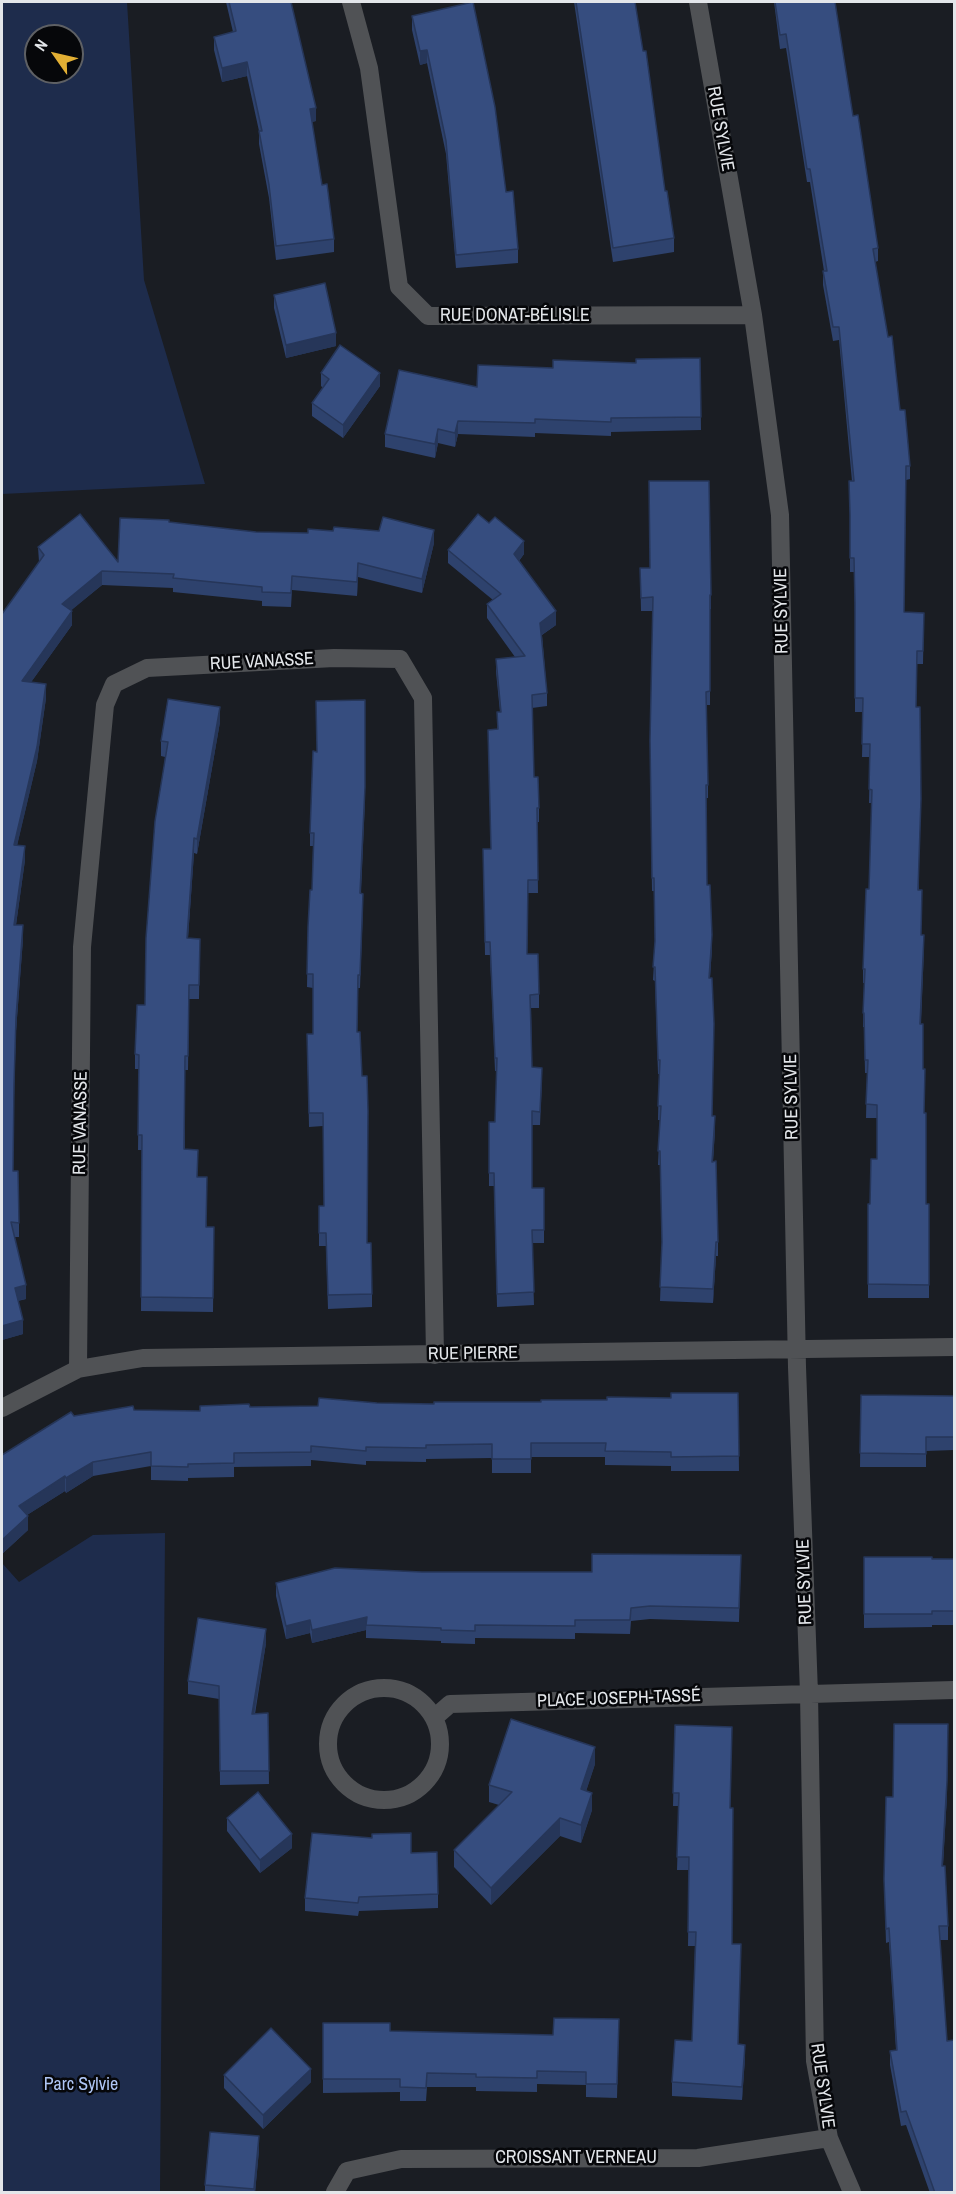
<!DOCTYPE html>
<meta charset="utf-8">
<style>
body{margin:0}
#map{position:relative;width:956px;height:2194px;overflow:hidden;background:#1a1d23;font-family:"Archivo Narrow",sans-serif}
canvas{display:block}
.frame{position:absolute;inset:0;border:3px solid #e3e6ea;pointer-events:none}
.north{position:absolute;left:24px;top:24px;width:60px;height:60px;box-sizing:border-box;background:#06070a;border:2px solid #5e6064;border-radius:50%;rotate:304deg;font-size:16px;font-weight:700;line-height:24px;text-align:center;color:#e3e6ea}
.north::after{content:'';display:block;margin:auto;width:21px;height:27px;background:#e2af34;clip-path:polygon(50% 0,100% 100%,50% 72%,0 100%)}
</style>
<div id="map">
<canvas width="956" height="2194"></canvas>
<div class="frame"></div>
<div class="north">N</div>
</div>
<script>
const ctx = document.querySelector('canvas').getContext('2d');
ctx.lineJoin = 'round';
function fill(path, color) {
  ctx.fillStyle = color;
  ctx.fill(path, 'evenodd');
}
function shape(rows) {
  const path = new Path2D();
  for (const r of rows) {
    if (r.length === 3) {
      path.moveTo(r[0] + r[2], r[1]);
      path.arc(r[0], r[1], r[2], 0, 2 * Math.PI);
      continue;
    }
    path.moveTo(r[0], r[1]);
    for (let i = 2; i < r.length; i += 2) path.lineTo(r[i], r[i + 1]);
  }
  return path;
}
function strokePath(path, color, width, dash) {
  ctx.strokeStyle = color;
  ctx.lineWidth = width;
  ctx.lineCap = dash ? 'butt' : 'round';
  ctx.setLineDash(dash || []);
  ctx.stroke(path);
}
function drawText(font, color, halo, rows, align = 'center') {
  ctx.font = font + ' "Archivo Narrow",sans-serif';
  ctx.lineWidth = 5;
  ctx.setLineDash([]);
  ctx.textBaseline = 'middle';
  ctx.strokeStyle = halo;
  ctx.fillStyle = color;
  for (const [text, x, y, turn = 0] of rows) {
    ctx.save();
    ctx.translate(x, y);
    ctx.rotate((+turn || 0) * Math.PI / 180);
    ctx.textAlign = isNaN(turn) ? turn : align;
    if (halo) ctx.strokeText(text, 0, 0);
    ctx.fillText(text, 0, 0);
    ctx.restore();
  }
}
fill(shape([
 [2,2,127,2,144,280,205,484,2,494],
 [36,36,72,36,72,72,36,72],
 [165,1533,160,2192,2,2192,2,1563,19,1582,93,1535]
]), '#1e2c4c');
strokePath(shape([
 [351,2,369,68,399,287,428,316,753,315],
 [698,2,753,315,780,515,797,1367,809,1693,815,2061,829,2138,852,2192],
 [78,1369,82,947,105,705,114,684,147,668,334,658,400,659,423,698,435,1355],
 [2,1408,78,1369,143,1358,954,1347],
 [384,1744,56],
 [434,1718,450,1704,954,1690],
 [335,2192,347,2171,401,2159,698,2158,829,2138]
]), '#505255', 18);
fill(shape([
 [226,2,291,2,316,121,312,122,322,185,334,239,334,252,276,260,269,198,259,144,259,131,247,76,222,82,214,50,214,37,233,32],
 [574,2,635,2,665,191,674,238,674,252,613,262],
 [774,2,835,2,853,116,878,248,878,261,875,262,910,466,910,479,906,480,904,612,924,613,923,664,917,664,916,707,919,890,921,935,924,948,921,1024,926,1204,929,1204,929,1298,868,1298,868,1204,870,1204,877,1159,877,1118,866,1118,867,1073,865,1073,864,1027,863,1027,864,983,863,983,863,969,869,889,872,803,869,803,870,757,862,757,863,712,855,712,855,616,854,572,850,572,850,528,852,481,839,340,833,341,823,285,823,271,824,271,810,182,807,182,786,48,780,49],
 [412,16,506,192,518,249,518,263,456,268,446,154,427,63,420,65,412,30],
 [274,295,336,346,286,358,274,308],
 [700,358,701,430,611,432,611,436,535,433,535,437,458,434,455,447,438,443,435,458,385,447,385,434,477,387,553,368,636,363],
 [321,373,380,386,343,438,312,416,312,403,323,388,321,386],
 [709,481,711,609,710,609,710,705,706,705,708,785,708,798,706,798,707,885,712,948,710,978,712,1116,715,1130,713,1162,718,1242,718,1256,716,1256,713,1303,660,1301,662,1246,660,1165,658,1165,660,1120,658,1120,659,1074,658,1074,655,981,653,980,655,945,654,891,652,891,650,754,653,611,641,611,640,568,650,568],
 [169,522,256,532,434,543,422,593,358,577,357,596,292,590,291,607,262,606,262,601,173,592,173,588,102,585,71,610,72,625,31,682,46,698,37,761,17,845,25,860,16,925,23,939,16,1031,14,1098,13,1171,19,1223,19,1237,14,1237,26,1299,18,1301,23,1334,2,1340,2,614,39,562,38,547,118,562],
 [448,550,524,554,519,561,556,625,542,635,547,693,547,706,532,708,534,777,539,808,539,822,537,822,538,893,528,893,527,954,539,994,539,1008,531,1008,532,1067,542,1081,540,1125,532,1125,532,1188,544,1188,544,1243,532,1243,534,1305,497,1307,494,1186,489,1186,489,1136,495,1122,497,1071,495,1071,490,955,485,955,483,849,491,849,497,729,500,712,496,672,496,659,515,657,487,618,487,604,493,600,448,563],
 [220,722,197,854,194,853,188,938,200,939,199,999,189,999,188,1070,185,1070,185,1149,198,1177,207,1227,214,1227,213,1312,141,1311,142,1150,138,1150,139,1069,135,1069,135,1054,145,1005,165,757,161,756,161,741],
 [365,800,361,893,363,907,360,988,358,988,357,1032,367,1243,372,1294,372,1307,328,1309,326,1246,319,1246,319,1206,324,1206,323,1126,309,1127,307,1034,313,1034,313,988,307,987,308,927,312,890,313,846,310,846,310,833],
 [738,1393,739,1471,671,1471,671,1466,605,1465,605,1457,531,1457,531,1473,492,1473,492,1458,426,1459,426,1462,366,1461,366,1465,311,1460,311,1466,234,1467,234,1477,188,1478,188,1481,151,1480,151,1466,93,1476,66,1493,65,1491,27,1515,28,1530,2,1554,2,1455,74,1416,134,1410,200,1411,250,1407,318,1406,377,1403,434,1404,541,1402,671,1398],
 [861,1395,954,1396,954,1450,926,1451,926,1467,860,1467],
 [741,1555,739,1622,650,1619,631,1621,630,1634,575,1633,575,1639,475,1638,475,1644,441,1643,441,1641,366,1638,366,1630,312,1643,310,1633,286,1639,276,1596,276,1583,422,1572,592,1572],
 [864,1557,954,1559,954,1625,932,1625,932,1627,864,1628],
 [266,1643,255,1714,268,1713,269,1784,220,1785,219,1699,188,1694,188,1681],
 [675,1725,730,1808,732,1944,741,1958,738,2044,745,2058,742,2100,672,2096,672,2082,692,2041,695,1946,688,1946,689,1870,677,1870,679,1806,673,1806],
 [595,1764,586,1791,592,1810,581,1843,560,1836,491,1905,454,1867,454,1850,499,1805,489,1802,489,1785],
 [947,1795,943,1866,948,1926,948,1940,940,1940,954,2193,930,2193,906,2125,901,2126,890,2065,890,2051,896,2050,889,1942,886,1943,884,1879],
 [227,1818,292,1848,260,1873,227,1831],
 [411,1853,438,1894,438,1908,359,1911,358,1916,305,1911,305,1898],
 [619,2019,617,2098,586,2097,586,2085,537,2084,537,2092,476,2091,476,2087,427,2087,426,2101,400,2101,400,2092,323,2093,323,2023,390,2031,553,2035],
 [224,2075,311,2082,263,2129,224,2088],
 [259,2150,255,2193,205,2193,205,2185]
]), '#2e426d');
fill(shape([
 [427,50,427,63,420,65,420,51],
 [247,62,247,76,222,82,222,68],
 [316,108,316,121,310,122,310,109],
 [336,333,336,346,286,358,286,345],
 [380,373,380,386,343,438,343,425],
 [458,421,458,434,455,447,455,433],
 [438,429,438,443,435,458,435,444],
 [434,530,434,543,422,593,422,579],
 [524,541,524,554,514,567,514,554],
 [358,563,358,577,357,596,357,582],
 [102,571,102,585,62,618,62,604],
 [72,611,72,625,22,695,22,681],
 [556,611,556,625,540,636,540,623],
 [46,684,46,698,37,761,14,859,14,845],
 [220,707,220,722,197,854,197,839],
 [194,838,194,853,187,953,187,938],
 [25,846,25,860,14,939,14,925],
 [23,925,23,939,16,1031,16,1017],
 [712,935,712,948,709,992,709,978],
 [715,1116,715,1130,712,1175,712,1162],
 [716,1242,716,1256,713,1303,713,1289],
 [26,1285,26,1299,15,1301,15,1288],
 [23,1320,23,1334,2,1340,2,1326],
 [93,1462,93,1476,66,1493,66,1478],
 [65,1476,65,1491,19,1520,19,1506],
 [28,1516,28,1530,2,1554,2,1540],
 [367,1617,366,1630,312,1643,312,1630],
 [310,1620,310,1633,286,1639,286,1626],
 [266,1629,266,1643,252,1727,252,1714],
 [948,1724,947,1795,942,1881,942,1866],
 [595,1747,595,1764,581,1807,581,1789],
 [592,1793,592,1810,581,1843,581,1825],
 [560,1818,560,1836,491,1905,491,1888],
 [292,1834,292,1848,260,1873,260,1860],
 [745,2045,745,2058,742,2100,742,2087],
 [311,2069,311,2082,263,2129,263,2115],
 [259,2136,259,2150,255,2193,254,2193]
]), '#263659');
const building = shape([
 [229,2,291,2,316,108,310,109,322,185,327,184,334,239,276,246,269,185,259,131,262,131,247,62,222,68,214,37,236,31,229,2],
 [473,2,495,107,506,192,513,191,518,249,456,255,446,141,427,50,420,51,412,16,473,2],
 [576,2,635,2,643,51,646,51,665,191,667,191,674,238,613,248,576,2],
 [775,2,835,2,853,116,858,115,878,248,873,249,888,337,892,336,900,410,905,410,910,466,906,466,904,612,924,613,923,651,917,651,916,707,920,707,921,799,918,890,922,890,921,935,924,935,920,1024,923,1024,923,1069,925,1069,924,1113,926,1113,926,1204,929,1204,929,1285,868,1284,868,1204,870,1204,871,1159,877,1159,877,1105,866,1104,868,1060,865,1060,864,1013,863,1013,865,969,863,969,866,889,869,889,872,790,869,789,870,744,862,744,863,698,855,698,855,603,854,558,850,558,850,515,849,481,854,481,839,327,833,327,823,271,827,271,810,169,807,169,786,34,780,35,775,2],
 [325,283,336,333,286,345,274,295,325,283],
 [340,345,380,373,343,425,312,403,329,379,321,373,340,345],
 [700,358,701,417,611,418,611,422,535,419,535,423,458,421,455,433,438,429,435,444,385,434,399,370,477,387,478,365,553,368,553,360,636,363,636,359,700,358],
 [649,481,709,481,711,595,710,595,710,691,706,692,708,785,706,785,707,885,710,885,712,935,709,978,712,978,714,1024,712,1116,715,1116,712,1162,716,1161,718,1242,716,1242,713,1289,660,1287,662,1242,660,1151,658,1151,661,1106,658,1106,660,1060,658,1060,655,967,653,967,655,941,654,878,652,878,650,740,653,597,641,598,640,568,650,568,649,481],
 [80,514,118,562,120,518,169,520,169,522,256,532,308,533,308,529,333,531,334,527,379,531,383,517,434,530,422,579,358,563,357,582,292,576,291,593,262,592,262,587,173,578,174,574,102,571,62,604,72,611,22,681,46,684,37,747,14,845,25,846,14,925,23,925,16,1017,14,1084,13,1171,18,1171,19,1223,11,1222,26,1285,15,1288,23,1320,2,1326,2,614,44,555,38,547,80,514],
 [478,514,489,523,495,517,524,541,514,554,556,611,540,623,547,693,532,695,534,777,538,777,539,808,537,808,538,880,528,880,527,954,538,954,539,994,530,995,532,1067,542,1068,540,1112,532,1111,532,1188,544,1188,544,1230,532,1230,534,1292,497,1294,494,1173,489,1173,489,1122,495,1122,497,1058,495,1058,490,942,485,942,483,849,491,849,488,730,498,729,497,712,501,712,496,659,525,656,487,604,501,594,448,550,478,514],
 [168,699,220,707,197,839,194,838,187,938,200,939,199,985,189,985,188,1056,185,1056,184,1149,198,1150,197,1177,207,1177,206,1227,214,1227,213,1298,141,1297,142,1135,138,1135,139,1055,135,1054,137,1005,145,1005,146,938,155,821,168,742,161,741,168,699],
 [365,700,365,787,360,893,363,894,360,975,358,975,357,1032,360,1032,362,1076,367,1076,368,1111,367,1243,371,1243,372,1294,328,1295,326,1233,319,1233,319,1206,324,1206,323,1113,309,1113,307,1034,313,1034,313,974,307,974,308,927,310,890,312,890,314,833,310,833,313,751,317,752,316,701,365,700],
 [671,1393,738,1393,739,1456,671,1457,671,1452,605,1451,606,1443,531,1443,531,1459,492,1459,492,1444,426,1445,426,1448,366,1447,366,1451,311,1446,311,1452,234,1453,234,1463,188,1464,188,1467,151,1466,151,1452,93,1462,66,1478,65,1476,19,1506,28,1516,2,1540,2,1455,71,1412,74,1416,133,1406,134,1410,200,1411,200,1406,249,1404,250,1407,318,1406,319,1398,377,1403,434,1404,434,1402,541,1402,541,1400,607,1400,607,1397,671,1398,671,1393],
 [861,1395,954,1396,954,1437,926,1437,926,1454,860,1453,861,1395],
 [592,1554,741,1555,739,1608,650,1606,631,1608,630,1620,575,1620,575,1626,475,1625,475,1631,441,1630,441,1628,366,1625,367,1617,312,1630,310,1620,286,1626,276,1583,335,1568,422,1572,592,1572,592,1554],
 [864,1557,932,1557,932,1559,954,1559,954,1611,932,1611,932,1614,864,1614,864,1557],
 [198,1618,266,1629,252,1714,268,1713,269,1771,220,1771,219,1686,188,1681,198,1618],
 [511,1719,595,1747,581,1789,592,1793,581,1825,560,1818,491,1888,454,1850,512,1792,489,1785,511,1719],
 [894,1724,948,1724,947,1781,942,1866,945,1866,948,1926,939,1926,947,2041,954,2040,954,2193,935,2193,906,2111,901,2112,890,2051,897,2050,889,1928,886,1929,884,1879,886,1797,893,1797,894,1724],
 [675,1725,732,1727,730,1808,733,1808,732,1944,741,1944,738,2044,745,2045,742,2087,672,2082,675,2040,692,2041,696,1932,688,1932,689,1857,677,1857,679,1793,673,1793,675,1725],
 [258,1792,292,1834,260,1860,227,1818,258,1792],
 [312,1833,372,1838,372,1834,411,1833,411,1853,437,1852,438,1894,359,1897,358,1903,305,1898,312,1833],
 [554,2018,619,2019,617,2084,586,2084,586,2072,537,2071,537,2078,476,2077,476,2074,427,2073,426,2088,400,2087,400,2079,323,2079,323,2023,390,2023,390,2031,553,2035,554,2018],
 [271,2028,311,2069,263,2115,224,2075,271,2028],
 [210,2132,259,2136,254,2189,205,2185,210,2132]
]);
fill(building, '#364d7f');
strokePath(building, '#263659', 1.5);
drawText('18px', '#e3e6ea', '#06070a', [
 ["RUE SYLVIE",720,129,80],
 ["RUE DONAT-BÉLISLE",515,316],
 ["RUE SYLVIE",782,611,-91],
 ["RUE VANASSE",262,662,-3],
 ["RUE SYLVIE",792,1097,-91],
 ["RUE VANASSE",81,1123,-89],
 ["RUE PIERRE",473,1354,-1],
 ["RUE SYLVIE",805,1582,-92],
 ["PLACE JOSEPH-TASSÉ",619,1699,-2],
 ["RUE SYLVIE",822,2086,82],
 ["CROISSANT VERNEAU",576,2158]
]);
drawText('18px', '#afc6f5', '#06070a', [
 ["Parc Sylvie",81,2085]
]);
</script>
